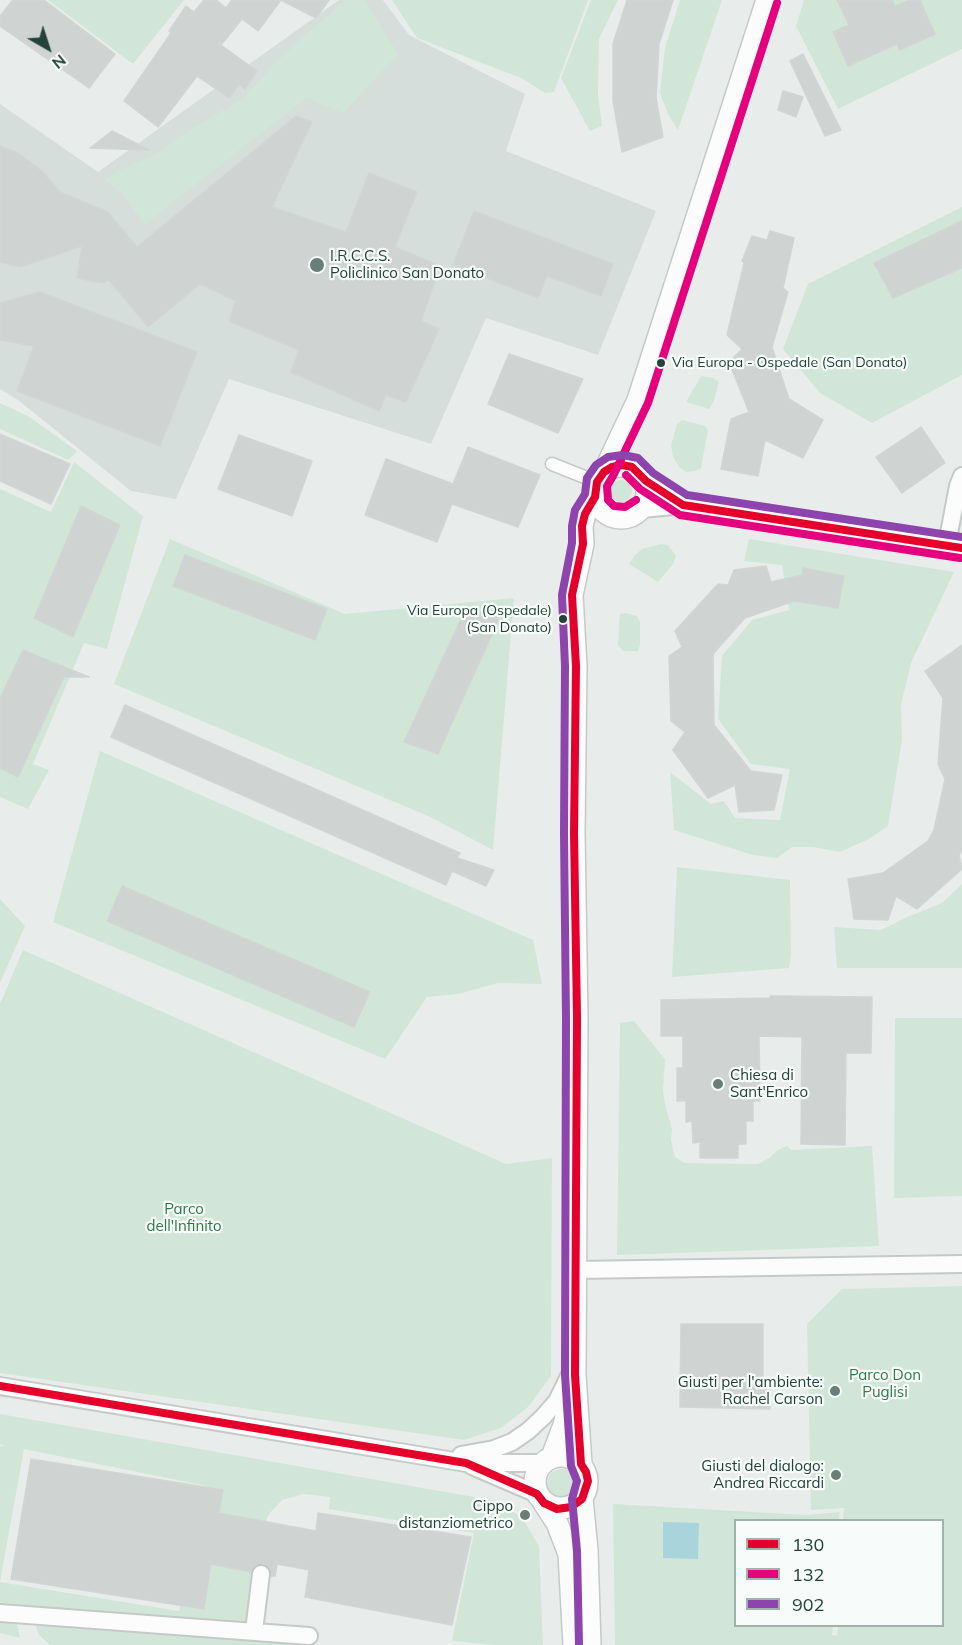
<!DOCTYPE html>
<style>
body{margin:0}
#map{position:relative;width:962px;height:1645px;overflow:hidden;background:#e8edeb;font-family:Mulish,sans-serif}
canvas{display:block}
.legend{position:absolute;left:734px;top:1519px;width:210px;height:108px;box-sizing:border-box;background:#f7fbf9;border:2px solid #a3b1ad;margin:0;padding:8px 10px;list-style:none;font-size:18px;color:#24423a}
.legend li{display:flex;align-items:center;gap:12px;height:30px}
.legend b{width:30px;border:2px solid #a3b1ad}
.north{position:absolute;left:18px;top:18px;width:60px;height:60px;-webkit-text-stroke:4px #f7fbf9;paint-order:stroke;rotate:141deg;font-size:16px;font-weight:700;line-height:24px;text-align:center;color:#24423a}
.north::after{content:'';display:block;margin:auto;width:21px;height:27px;background:#24423a;clip-path:polygon(50% 0,100% 100%,50% 72%,0 100%)}
</style>
<div id="map">
<canvas width="962" height="1645"></canvas>
<ul class="legend">
<li><b style="height:8px;background:#e4002b"></b>130</li>
<li><b style="height:8px;background:#e5007d"></b>132</li>
<li><b style="height:8px;background:#8e44ad"></b>902</li>
</ul>
<div class="north">N</div>
</div>
<script>
const ctx = document.querySelector('canvas').getContext('2d');
ctx.lineJoin = 'round';
function fill(path, color) {
  ctx.fillStyle = color;
  ctx.fill(path, 'evenodd');
}
function shape(rows) {
  const path = new Path2D();
  for (const r of rows) {
    if (r.length === 3) {
      path.moveTo(r[0] + r[2], r[1]);
      path.arc(r[0], r[1], r[2], 0, 2 * Math.PI);
      continue;
    }
    path.moveTo(r[0], r[1]);
    for (let i = 2; i < r.length; i += 2) path.lineTo(r[i], r[i + 1]);
  }
  return path;
}
function strokePath(path, color, width, dash) {
  ctx.strokeStyle = color;
  ctx.lineWidth = width;
  ctx.lineCap = dash ? 'butt' : 'round';
  ctx.setLineDash(dash || []);
  ctx.stroke(path);
}
function drawText(font, color, halo, rows, align = 'center') {
  ctx.font = font + ' Mulish,sans-serif';
  ctx.lineWidth = 4.5;
  ctx.setLineDash([]);
  ctx.textBaseline = 'middle';
  ctx.strokeStyle = halo;
  ctx.fillStyle = color;
  for (const [text, x, y, turn = 0] of rows) {
    ctx.save();
    ctx.translate(x, y);
    ctx.rotate((+turn || 0) * Math.PI / 180);
    ctx.textAlign = isNaN(turn) ? turn : align;
    if (halo) ctx.strokeText(text, 0, 0);
    ctx.fillText(text, 0, 0);
    ctx.restore();
  }
}
fill(shape([
 [339,0,383,0,409,35,525,94,506,151,656,211,598,355,486,318,431,444,229,379,176,499,131,491,18,400,0,389,0,104,98,172]
]), '#d6dedb');
fill(shape([
 [48,0,184,0,133,64],
 [345,0,364,0,398,54,343,113,306,98,145,224,121,193,105,180,120,170,159,152,188,131,243,99,275,63],
 [392,0,588,0,554,92,545,93,521,78,417,38],
 [591,0,618,0,599,39,598,94,602,126,590,131,561,78],
 [680,0,722,0,678,130,668,114,660,93,665,48],
 [804,0,962,0,962,49,838,109,796,26],
 [962,207,962,375,872,423,820,393,783,349,808,284],
 [701,376,713,378,719,382,714,401,709,409,686,402],
 [0,403,28,416,77,451,68,460,0,429],
 [682,420,705,426,708,430,701,468,695,471,686,472,679,467,673,457,671,445,677,424],
 [74,462,143,516,107,649,84,643,33,764,49,770,28,809,0,797,0,489,51,512],
 [621,491,11],
 [170,539,345,614,514,598,493,850,428,816,114,684],
 [749,539,954,572,911,663,901,705,902,740,888,826,869,839,840,852,813,847,792,847,777,858,753,855,674,830,670,772,711,804,724,801,735,818,780,820,790,769,751,764,718,719,722,656,752,620,789,610,782,565,744,561],
 [661,544,668,545,676,556,673,564,658,582,629,564,635,555,642,549],
 [626,613,637,616,640,622,640,645,638,651,623,651,618,645,620,614],
 [100,751,533,940,542,984,498,983,458,994,427,997,385,1059,53,922],
 [677,867,790,880,791,955,789,968,672,977],
 [962,884,962,968,837,968,834,927,881,930,907,917,942,903],
 [0,899,25,926,0,983],
 [23,950,506,1164,552,1158,551,1376,528,1407,501,1428,464,1440,0,1373,0,1004],
 [895,1018,962,1018,962,1196,894,1198],
 [634,1021,665,1059,663,1091,665,1104,672,1129,671,1140,675,1157,685,1163,758,1164,769,1158,778,1150,787,1146,791,1150,872,1146,879,1246,617,1255,620,1023],
 [962,1286,962,1645,615,1645,613,1504,806,1515,840,1512,839,1520,736,1520,736,1626,833,1626,832,1635,837,1636,838,1626,942,1626,942,1520,843,1520,844,1508,811,1510,807,1324,842,1289],
 [0,1414,497,1501,522,1518,539,1546,543,1645,496,1645,452,1641,474,1533,329,1509,330,1497,303,1494,282,1500,269,1514,262,1530,249,1627,0,1606,0,1582,179,1611,206,1486,24,1449,0,1582,0,1446,5,1446,0,1444],
 [562,1484,15],
 [0,1619,16,1619,20,1638,0,1633],
 [35,1623,289,1643,289,1645,50,1645,39,1635]
]), '#d1e6d8');
fill(shape([
 [663,1522,699,1523,698,1559,663,1558]
]), '#a9d4db');
const building = shape([
 [13,0,44,0,115,54,89,88,0,26,0,16,13,0],
 [204,0,216,0,226,8,232,0,329,0,316,18,281,0,258,31,242,19,221,45,257,71,245,89,239,84,229,98,197,76,158,127,124,101,171,33,169,31,186,6,194,12,204,0],
 [627,0,673,0,659,44,656,98,663,137,622,152,613,101,613,44,627,0],
 [837,0,892,0,895,6,910,0,920,0,935,34,900,50,897,44,848,66,833,32,849,25,837,0],
 [803,54,841,130,825,136,790,61,803,54],
 [783,91,803,97,796,117,778,110,783,91],
 [296,116,312,122,272,207,346,232,369,173,417,192,395,247,440,266,421,321,439,329,406,402,386,395,379,411,291,372,299,350,229,321,236,301,200,284,148,327,109,280,102,283,77,278,82,246,21,267,0,262,0,146,18,153,42,171,60,192,108,212,137,247,296,116],
 [112,131,149,150,90,148,112,131],
 [474,211,613,264,601,296,547,276,538,298,453,265,474,211],
 [962,221,962,268,893,298,874,263,962,221],
 [770,231,794,238,783,288,788,292,772,347,789,399,823,420,803,458,765,440,758,476,721,469,731,419,749,412,729,362,742,349,727,335,744,263,742,261,752,236,767,240,770,231],
 [40,292,197,352,160,446,17,391,34,346,0,340,0,303,40,292],
 [509,354,583,379,558,433,488,404,509,354],
 [921,427,945,463,902,493,876,457,921,427],
 [0,434,70,464,51,504,0,481,0,434],
 [239,435,312,461,292,516,218,489,239,435],
 [468,447,540,475,518,527,452,504,437,542,365,515,386,459,453,484,468,447],
 [81,506,120,525,73,637,34,618,81,506],
 [185,555,327,609,315,640,173,586,185,555],
 [766,566,771,582,802,575,803,568,844,576,838,608,794,601,745,618,713,654,714,725,751,771,782,775,774,810,739,812,735,785,708,798,673,750,685,732,671,721,669,656,682,647,675,631,718,584,728,585,734,570,766,566],
 [467,606,499,619,438,754,404,742,467,606],
 [962,645,962,850,959,856,962,869,917,909,896,896,888,920,854,919,848,879,883,873,928,841,934,830,945,779,938,764,943,698,925,671,962,645],
 [23,650,89,677,64,677,18,777,0,768,0,698,23,650],
 [125,705,460,853,457,858,494,870,486,886,452,871,446,885,111,737,125,705],
 [122,886,370,992,354,1027,107,921,122,886],
 [770,996,872,997,871,1053,846,1053,845,1145,801,1144,802,1037,759,1036,760,1101,753,1101,753,1121,746,1121,746,1144,738,1144,738,1158,700,1158,700,1142,693,1143,692,1121,686,1122,686,1101,677,1101,677,1068,683,1068,683,1036,661,1036,661,1000,770,998,770,996],
 [681,1324,763,1324,763,1378,770,1378,770,1409,680,1407,681,1324],
 [31,1459,223,1490,219,1513,316,1531,318,1513,471,1537,452,1625,305,1597,309,1570,277,1564,275,1576,271,1576,270,1569,263,1564,256,1565,251,1572,211,1564,204,1609,11,1579,31,1459]
]);
fill(building, '#cfd4d2');
strokePath(building, '#d1d6d4', 1.5);
const pedestrian = shape([
 [552,464,597,482]
]);
const minor = shape([
 [646,481,683,505],
 [642,509,683,505,811,526,962,548],
 [947,544,958,486,962,476],
 [576,1270,962,1264],
 [0,1386,466,1463,542,1463],
 [461,1455,494,1449,512,1442,528,1431,543,1417,557,1401,573,1368],
 [472,1466,537,1494],
 [0,1613,309,1636],
 [254,1631,261,1574]
]);
const tertiary = shape([
 [621,492,26],
 [604,472,638,400,767,0],
 [561,1482,26],
 [552,1457,564,1425,570,1399],
 [581,1464,575,1375,577,1018,574,833,576,666,572,595,583,544,582,526,585,514,595,497],
 [582,1499,587,1550,590,1645],
 [544,1503,557,1523,569,1554,574,1645]
]);
strokePath(pedestrian, '#c5cac8', 15);
strokePath(minor, '#c5cac8', 20);
strokePath(tertiary, '#c5cac8', 24);
strokePath(pedestrian, '#fcfcfc', 12);
strokePath(minor, '#fcfcfc', 16);
strokePath(tertiary, '#fcfcfc', 21);
strokePath(shape([
 [595,497,597,482,604,472,612,467,622,465,632,467,646,481,683,505,962,548],
 [0,1386,466,1463,537,1494,544,1503,557,1509,571,1507,582,1499,588,1481,586,1472,581,1464,575,1375,577,1018,574,833,576,666,572,595,583,544,582,526,585,514,595,497]
]), '#e4002b', 8);
strokePath(shape([
 [626,475,640,489,680,515,960,558],
 [636,500,625,507,614,506,608,500,607,486,613,476,648,403,777,3]
]), '#e5007d', 8);
strokePath(shape([
 [579,1645,577,1551,572,1499,577,1481,571,1466,565,1375,566,1018,564,833,565,666,562,595,572,543,572,526,575,510,585,494,587,478,596,465,608,457,623,455,638,458,653,473,687,495,962,537]
]), '#8e44ad', 8);
for (const [x, y, r, color] of [
 [317,265,8,"#697e78"],
 [661,363,5,"#24423a"],
 [563,619,5,"#24423a"],
 [718,1084,6,"#697e78"],
 [835,1391,6,"#697e78"],
 [836,1475,6,"#697e78"],
 [525,1515,6,"#697e78"]
]) {
  const dot = new Path2D();
  dot.arc(x, y, r, 0, 2 * Math.PI);
  ctx.fillStyle = color;
  ctx.fill(dot);
  strokePath(dot, '#f7fbf9', 2);
}
drawText('14px', '#24423a', '#f7fbf9', [
 ["Via Europa - Ospedale (San Donato)",672,363],
 ["Via Europa (Ospedale)",552,611,"right"],
 ["(San Donato)",552,628,"right"]
], 'left');
drawText('15px', '#24423a', '#f7fbf9', [
 ["I.R.C.C.S.",330,256,"left"],
 ["Policlinico San Donato",330,273,"left"],
 ["Chiesa di",730,1075,"left"],
 ["Sant'Enrico",730,1092,"left"],
 ["Giusti per l'ambiente:",823,1382],
 ["Rachel Carson",823,1399],
 ["Giusti del dialogo:",824,1466],
 ["Andrea Riccardi",824,1483],
 ["Cippo",513,1506],
 ["distanziometrico",513,1523]
], 'right');
drawText('15px', '#2d7a4b', '#f7fbf9', [
 ["Parco",184,1209],
 ["dell'Infinito",184,1226],
 ["Parco Don",885,1375],
 ["Puglisi",885,1392]
]);
</script>
